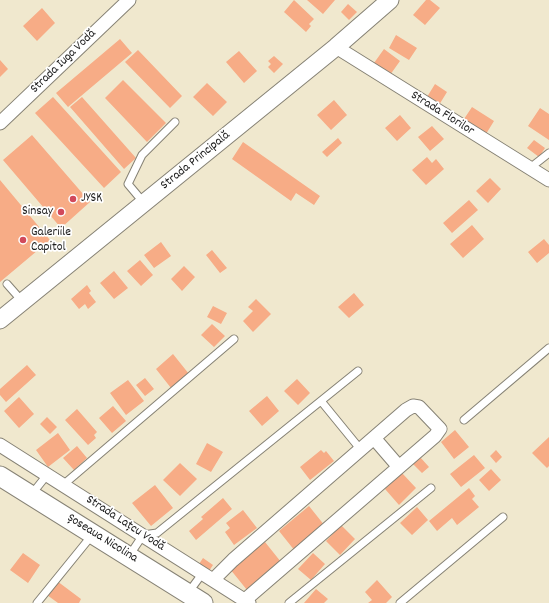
<!DOCTYPE html>
<meta charset="utf-8">
<style>
body{margin:0}
canvas{display:block;background:#f0e8ce}
</style>
<canvas width="549" height="603"></canvas>
<script>
const ctx = document.querySelector('canvas').getContext('2d');
ctx.lineJoin = 'round';
function fill(path, color) {
  ctx.fillStyle = color;
  ctx.fill(path, 'evenodd');
}
function shape(rows) {
  const path = new Path2D();
  for (const r of rows) {
    path.moveTo(r[0], r[1]);
    for (let i = 2; i < r.length; i += 2) path.lineTo(r[i], r[i + 1]);
  }
  return path;
}
function strokePath(path, color, width, dash) {
  ctx.strokeStyle = color;
  ctx.lineWidth = width;
  ctx.lineCap = dash ? 'butt' : 'round';
  ctx.setLineDash(dash || []);
  ctx.stroke(path);
}
function drawText(font, color, halo, rows, align = 'center') {
  ctx.font = font + ' Dekko,sans-serif';
  ctx.lineWidth = 3.5;
  ctx.setLineDash([]);
  ctx.textBaseline = 'middle';
  ctx.strokeStyle = halo;
  ctx.fillStyle = color;
  for (const [text, x, y, turn = 0] of rows) {
    ctx.save();
    ctx.translate(x, y);
    ctx.rotate((+turn || 0) * Math.PI / 180);
    ctx.textAlign = isNaN(turn) ? turn : align;
    if (halo) ctx.strokeText(text, 0, 0);
    ctx.fillText(text, 0, 0);
    ctx.restore();
  }
}
fill(shape([
 [294,0,314,19,309,24,311,26,306,32,284,12],
 [307,0,335,0,323,14],
 [426,0,430,0,440,8,425,25,413,15],
 [348,4,357,12,349,20,341,12],
 [42,8,55,23,37,41,23,26],
 [396,35,417,48,409,60,389,48],
 [120,39,132,53,68,107,56,93],
 [384,49,400,61,390,75,374,63],
 [138,50,182,96,170,108,125,62],
 [239,51,257,71,244,83,226,62],
 [274,56,283,64,274,73,268,67,271,64,268,61],
 [0,60,8,69,0,77],
 [123,80,166,123,147,142,105,98],
 [207,83,227,102,213,116,193,97],
 [435,84,447,92,439,105,427,97],
 [53,97,121,172,104,188,35,113],
 [82,97,136,158,124,169,70,107],
 [334,100,347,115,331,130,317,115],
 [472,107,494,121,486,134,464,119],
 [540,108,549,114,549,140,528,126],
 [400,115,411,128,397,141,385,128],
 [432,126,444,139,430,151,418,137],
 [32,135,90,202,61,228,3,160],
 [338,138,342,143,327,157,322,152],
 [534,140,545,148,539,157,527,148],
 [243,142,320,196,314,205,296,193,291,201,232,159],
 [427,157,432,163,436,159,444,169,426,185,412,170],
 [490,178,501,189,488,203,476,191],
 [0,180,50,240,0,282],
 [469,200,478,210,452,233,443,223],
 [472,225,484,239,463,258,450,244],
 [544,239,549,245,549,253,537,263,528,252],
 [161,242,171,256,154,268,144,255],
 [212,250,227,268,220,273,206,255],
 [140,260,153,275,141,286,127,271],
 [184,266,195,277,182,291,171,279],
 [114,271,128,288,114,299,100,283],
 [87,285,91,291,89,293,96,302,88,309,85,304,79,309,71,299],
 [354,293,364,305,349,318,338,307],
 [256,299,271,314,253,332,243,321,253,311,248,307],
 [213,306,227,313,221,324,207,317],
 [212,324,225,336,214,347,201,335],
 [173,354,189,374,171,388,156,369],
 [27,365,36,375,6,402,0,395,0,389],
 [145,378,154,389,145,396,136,385],
 [297,379,310,393,298,405,284,391],
 [128,380,144,401,126,415,110,393],
 [267,396,279,411,262,426,249,411],
 [19,397,34,414,19,428,4,411],
 [113,406,126,421,112,433,99,418],
 [77,409,97,432,94,435,96,438,88,445,65,420],
 [47,417,57,427,50,434,40,424],
 [455,430,469,447,454,459,441,442],
 [58,433,70,450,48,467,36,450],
 [549,437,549,466,547,468,532,453],
 [207,443,223,452,211,472,196,464],
 [77,446,87,458,74,470,63,458],
 [321,450,324,453,326,451,334,461,310,480,300,467],
 [496,450,502,457,496,463,490,456],
 [474,455,485,468,461,487,450,474],
 [420,457,429,467,422,473,412,463],
 [180,463,197,479,180,496,163,480],
 [491,469,501,480,489,491,479,480],
 [402,473,416,488,399,505,385,489],
 [155,485,173,508,151,526,132,503],
 [469,488,475,496,472,499,479,507,457,525,452,518,437,531,429,521],
 [223,498,232,509,196,540,189,531,203,519,201,517],
 [309,506,325,526,295,551,279,531],
 [417,507,428,520,412,535,400,523],
 [243,510,257,528,234,545,225,532,230,528,226,523],
 [341,525,355,539,340,555,326,541],
 [265,542,281,562,247,590,230,569],
 [23,553,40,565,28,583,10,570],
 [313,553,325,564,311,580,298,569],
 [203,558,213,565,209,571,199,564],
 [377,580,392,597,386,603,368,603,372,600,365,592],
 [57,581,81,599,79,603,58,603,47,595],
 [316,589,328,599,324,603,304,603]
]), '#f7ac86');
const service = shape([
 [530,168,549,153],
 [144,203,128,184,142,155,175,122],
 [7,284,22,301],
 [321,401,361,450],
 [464,420,549,348],
 [63,485,234,339],
 [31,495,47,475],
 [129,556,143,535,157,533,358,371],
 [188,593,202,574],
 [37,603,93,534],
 [289,603,431,488],
 [400,603,503,517]
]);
const minor = shape([
 [336,47,549,180],
 [0,123,129,0],
 [374,438,399,467],
 [0,445,249,603],
 [213,580,233,560,406,410,413,406,419,407,440,429,435,436,245,600]
]);
const tertiary = shape([
 [0,320,336,47,390,0]
]);
const secondary = shape([
 [0,476,203,603]
]);
strokePath(service, '#868275', 9);
strokePath(minor, '#868275', 15);
strokePath(tertiary, '#868275', 19);
strokePath(secondary, '#868275', 21);
strokePath(service, '#fff', 7);
strokePath(minor, '#fff', 13);
strokePath(tertiary, '#fff', 17);
strokePath(secondary, '#fff', 19);
for (const [x, y, r, color] of [
 [73,199,4,"#d1495b"],
 [61,212,4,"#d1495b"],
 [23,240,4,"#d1495b"]
]) {
  const dot = new Path2D();
  dot.arc(x, y, r, 0, 2 * Math.PI);
  ctx.fillStyle = color;
  ctx.fill(dot);
  strokePath(dot, '#fff', 1.5);
}
drawText('13px', '#1c1c1c', '#fff', [
 ["Strada Iuga Vodă",64,62,-44],
 ["Strada Florilor",442,114,32],
 ["Strada Principală",196,161,-39],
 ["Strada Lațcu Vodă",125,524,33],
 ["Șoseaua Nicolina",102,539,32]
]);
drawText('13px', '#1c1c1c', '#fff', [
 ["JYSK",81,199],
 ["Sinsay",53,212,"right"],
 ["Galeriile",31,233],
 ["Capitol",31,248]
], 'left');
</script>
